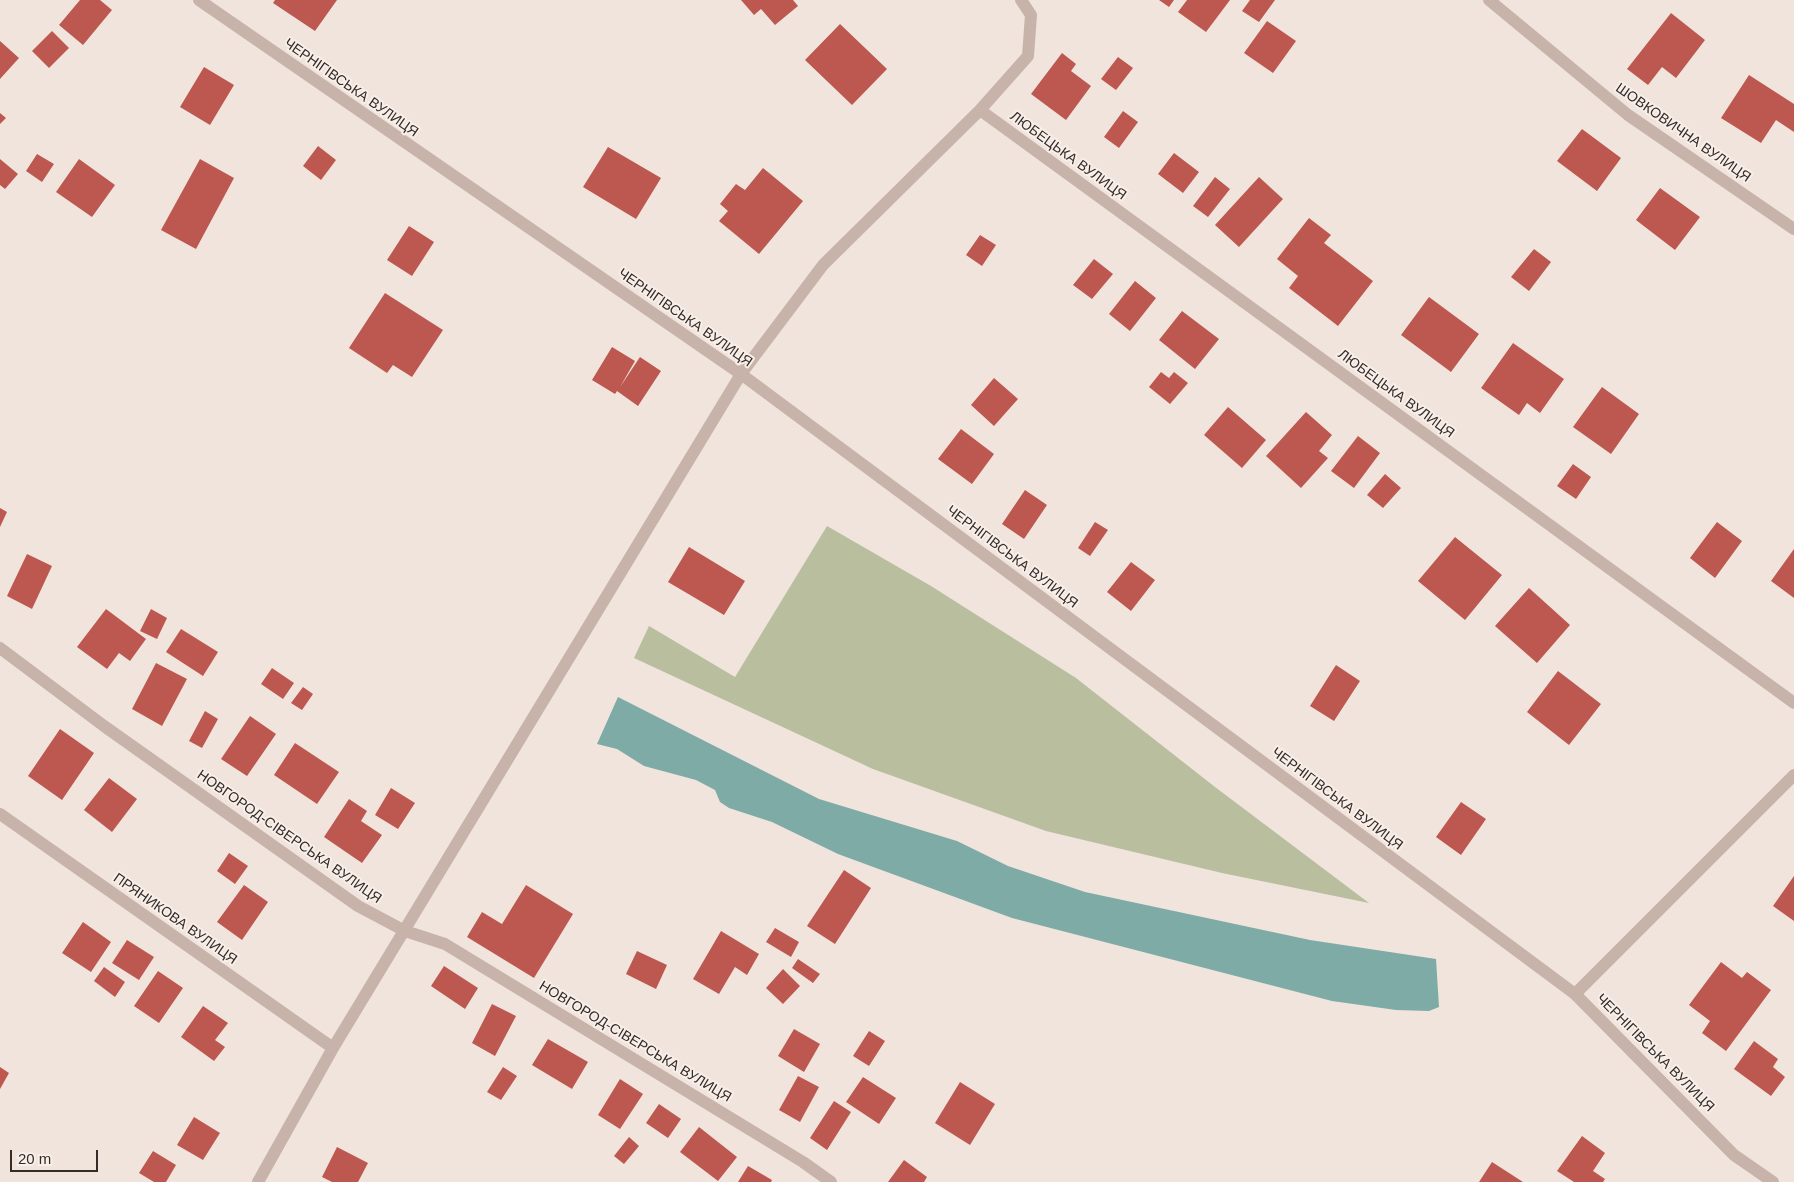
<!DOCTYPE html>
<meta charset="utf-8">
<style>
body{margin:0}
#map{position:relative;width:1794px;height:1182px;overflow:hidden;background:#f0e4dd;font-family:Arial,sans-serif}
canvas{display:block}
.scale{position:absolute;left:10px;top:1150px;width:88px;height:22px;box-sizing:border-box;border:2px solid #352b29;border-top:0;padding-left:6px;font-size:15px;line-height:18px;white-space:nowrap;color:#352b29;-webkit-text-stroke:4px #f8efe9;paint-order:stroke}
</style>
<div id="map">
<canvas width="1794" height="1182"></canvas>
<div class="scale">20 m</div>
</div>
<script>
const ctx = document.querySelector('canvas').getContext('2d');
ctx.lineJoin = 'round';
function fill(path, color) {
  ctx.fillStyle = color;
  ctx.fill(path, 'evenodd');
}
function shape(rows) {
  const path = new Path2D();
  for (const r of rows) {
    path.moveTo(r[0], r[1]);
    for (let i = 2; i < r.length; i += 2) path.lineTo(r[i], r[i + 1]);
  }
  return path;
}
function strokePath(path, color, width, dash) {
  ctx.strokeStyle = color;
  ctx.lineWidth = width;
  ctx.lineCap = dash ? 'butt' : 'round';
  ctx.setLineDash(dash || []);
  ctx.stroke(path);
}
function drawText(font, color, halo, rows, align = 'center') {
  ctx.font = font + ' Arial,sans-serif';
  ctx.lineWidth = 4;
  ctx.setLineDash([]);
  ctx.textBaseline = 'middle';
  ctx.strokeStyle = halo;
  ctx.fillStyle = color;
  for (const [text, x, y, turn = 0] of rows) {
    ctx.save();
    ctx.translate(x, y);
    ctx.rotate((+turn || 0) * Math.PI / 180);
    ctx.textAlign = isNaN(turn) ? turn : align;
    if (halo) ctx.strokeText(text, 0, 0);
    ctx.fillText(text, 0, 0);
    ctx.restore();
  }
}
fill(shape([
 [827,526,931,586,1076,678,1215,787,1369,903,1222,873,1046,831,873,769,634,658,649,626,735,677]
]), '#b8be9e');
fill(shape([
 [618,697,819,799,957,841,1008,866,1085,892,1310,940,1436,959,1439,1007,1429,1011,1396,1010,1332,1001,1012,918,838,854,772,822,729,808,720,802,715,790,696,780,644,766,617,749,597,744]
]), '#7eaba6');
fill(shape([
 [80,0,100,0,112,10,83,45,59,25],
 [275,0,337,0,315,31,273,3],
 [741,0,793,0,798,6,775,25,761,9,754,15],
 [1159,0,1174,0,1169,7],
 [1187,0,1230,0,1206,32,1178,12],
 [1250,0,1275,0,1259,22,1242,11],
 [1671,13,1705,40,1676,78,1662,67,1648,85,1627,69],
 [1267,21,1296,41,1273,73,1244,53],
 [840,24,887,69,852,105,805,60],
 [52,31,69,48,49,68,32,51],
 [0,41,19,58,0,79],
 [1062,53,1076,64,1071,71,1091,86,1066,120,1031,94],
 [1118,57,1133,68,1116,90,1101,79],
 [204,67,234,85,210,125,180,107],
 [1749,75,1794,104,1794,132,1776,120,1761,143,1721,118],
 [1123,111,1138,122,1119,148,1104,137],
 [0,113,6,118,0,124],
 [1582,129,1621,158,1597,191,1557,161],
 [318,146,336,160,321,180,303,166],
 [608,147,661,178,636,219,583,187],
 [1174,153,1199,172,1183,193,1158,174],
 [37,154,54,164,42,182,26,171],
 [0,159,18,174,5,189,0,185],
 [79,159,115,185,92,217,56,192],
 [200,159,234,178,196,249,161,230],
 [763,168,803,201,759,254,719,221,728,211,720,204,736,184,745,190],
 [1215,177,1230,189,1208,217,1193,206],
 [1259,177,1283,199,1239,247,1215,225],
 [1660,188,1700,217,1675,250,1636,220],
 [1309,218,1331,235,1324,243,1373,281,1338,326,1289,288,1298,276,1277,259],
 [409,226,434,242,412,276,387,260],
 [980,235,996,245,982,266,966,255],
 [1534,249,1551,262,1529,291,1511,277],
 [1094,259,1113,274,1092,299,1073,285],
 [1135,281,1156,298,1130,331,1109,314],
 [385,293,443,330,412,377,393,365,387,373,349,348],
 [1429,297,1479,334,1451,372,1401,335],
 [1182,311,1219,339,1195,369,1159,340],
 [1513,343,1564,379,1540,413,1527,403,1519,415,1481,388],
 [612,347,635,361,620,387,640,357,661,371,638,406,617,391,615,394,592,380],
 [1161,372,1169,378,1174,372,1188,383,1170,404,1149,387],
 [994,378,1018,399,994,426,971,405],
 [1602,387,1639,414,1611,454,1573,427],
 [1228,407,1266,440,1242,468,1204,435],
 [1306,412,1332,435,1319,451,1328,458,1301,488,1266,456],
 [961,429,994,454,972,484,938,459],
 [1358,436,1380,453,1354,488,1331,471],
 [1573,464,1591,477,1576,499,1557,486],
 [1385,474,1401,488,1383,508,1367,495],
 [1025,490,1047,505,1024,539,1002,524],
 [0,508,7,512,0,527],
 [1095,522,1108,530,1090,556,1078,548],
 [1717,522,1742,541,1715,578,1690,558],
 [1455,537,1502,575,1465,620,1418,581],
 [689,547,745,581,724,615,668,582],
 [1794,549,1794,598,1771,581],
 [27,554,52,566,32,609,7,596],
 [1131,562,1155,580,1131,611,1107,592],
 [1529,588,1570,625,1537,663,1495,626],
 [106,609,146,639,130,661,119,653,107,669,77,647],
 [151,609,167,618,157,639,140,631],
 [181,629,218,652,203,676,166,652],
 [156,663,187,679,162,726,132,709],
 [1336,665,1360,681,1334,721,1310,706],
 [272,668,294,683,283,699,261,684],
 [1558,671,1601,704,1569,745,1527,712],
 [303,687,313,694,302,710,291,703],
 [205,711,218,719,202,748,189,741],
 [250,716,276,734,247,776,221,759],
 [60,729,94,753,62,800,28,776],
 [295,743,339,772,317,804,274,775],
 [109,778,137,799,112,832,84,810],
 [391,788,415,803,398,829,375,815],
 [349,799,367,811,361,821,382,835,362,863,324,837],
 [1461,802,1486,819,1461,855,1436,837],
 [229,853,248,866,235,884,217,871],
 [844,870,871,888,835,944,807,926],
 [1794,876,1794,921,1773,906],
 [244,885,268,902,242,940,217,922],
 [526,885,573,914,534,978,467,937,482,912,502,924],
 [83,922,111,942,91,972,62,953],
 [775,928,799,942,791,957,766,942],
 [721,931,759,954,747,975,735,967,719,994,693,979],
 [127,940,154,957,139,980,112,963],
 [637,951,667,965,656,989,626,974],
 [798,959,820,974,813,983,792,968],
 [1721,962,1742,978,1747,972,1771,990,1726,1051,1702,1033,1710,1021,1689,1005],
 [444,966,478,988,465,1009,431,986],
 [104,967,125,982,115,997,94,981],
 [783,969,800,986,783,1004,766,988],
 [158,971,183,988,159,1023,134,1006],
 [492,1004,516,1016,495,1056,472,1043],
 [203,1006,228,1023,215,1040,225,1047,214,1061,181,1037],
 [794,1029,820,1044,804,1072,778,1056],
 [869,1031,885,1041,869,1066,853,1056],
 [548,1039,588,1062,572,1089,532,1065],
 [1754,1041,1778,1059,1773,1067,1785,1077,1771,1096,1734,1069],
 [0,1067,9,1073,0,1089],
 [503,1067,517,1076,501,1100,487,1092],
 [798,1076,819,1087,800,1122,779,1110],
 [863,1077,896,1098,879,1124,846,1102],
 [620,1079,643,1094,620,1129,598,1115],
 [960,1082,995,1104,970,1145,935,1123],
 [834,1101,851,1112,827,1150,810,1138],
 [659,1104,681,1119,668,1138,646,1123],
 [194,1117,220,1133,203,1160,177,1145],
 [699,1127,737,1157,718,1181,680,1152],
 [1582,1136,1605,1153,1593,1171,1605,1179,1603,1182,1574,1182,1557,1171],
 [629,1137,639,1146,624,1164,614,1156],
 [337,1147,368,1163,358,1182,332,1182,322,1177],
 [153,1151,176,1165,166,1182,154,1182,139,1173],
 [904,1160,927,1177,924,1182,888,1182],
 [1492,1162,1523,1182,1479,1182],
 [748,1166,772,1180,771,1182,738,1182]
]), '#bc584f');
strokePath(shape([
 [1575,994,1794,775]
]), '#c7b3aa', 12);
strokePath(shape([
 [199,0,741,374,1575,994,1734,1155,1773,1182],
 [1489,0,1628,115,1794,229],
 [980,110,1794,703],
 [0,648,104,726,358,906,405,931,445,944,803,1162,831,1182],
 [0,814,333,1048],
 [258,1182,333,1048,741,374,823,265,980,110,1028,56,1031,15,1021,0]
]), '#c7b3aa', 12);
drawText('14px', '#352b29', '#f8efe9', [
 ["ЧЕРНІГІВСЬКА ВУЛИЦЯ",351,88,35],
 ["ШОВКОВИЧНА ВУЛИЦЯ",1683,133,35],
 ["ЛЮБЕЦЬКА ВУЛИЦЯ",1068,156,36],
 ["ЧЕРНІГІВСЬКА ВУЛИЦЯ",685,318,35],
 ["ЛЮБЕЦЬКА ВУЛИЦЯ",1396,394,36],
 ["ЧЕРНІГІВСЬКА ВУЛИЦЯ",1012,557,37],
 ["ЧЕРНІГІВСЬКА ВУЛИЦЯ",1337,799,37],
 ["НОВГОРОД-СІВЕРСЬКА ВУЛИЦЯ",289,837,35],
 ["ПРЯНИКОВА ВУЛИЦЯ",175,919,35],
 ["НОВГОРОД-СІВЕРСЬКА ВУЛИЦЯ",635,1042,31],
 ["ЧЕРНІГІВСЬКА ВУЛИЦЯ",1655,1053,45]
]);
</script>
